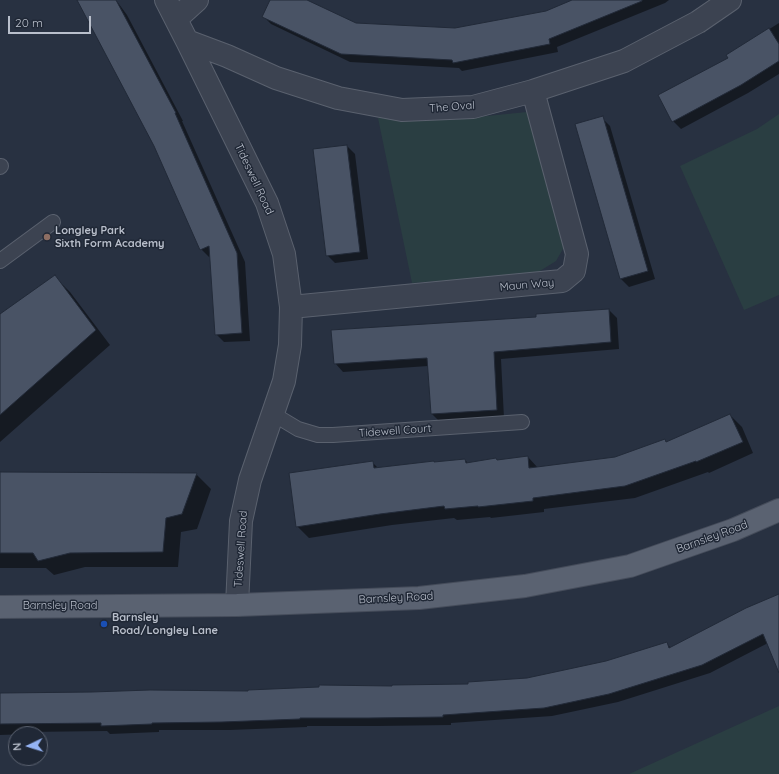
<!DOCTYPE html>
<style>
body{margin:0}
#map{position:relative;width:779px;height:774px;overflow:hidden;background:#283141;font-family:Quicksand,sans-serif}
canvas{display:block}
.north{position:absolute;left:8px;top:726px;width:40px;height:40px;box-sizing:border-box;background:#202836;border:1px solid #5d6472;border-radius:50%;rotate:266deg;font-size:11px;font-weight:700;line-height:16px;text-align:center;color:#b9bfcb}
.north::after{content:'';display:block;margin:auto;width:14px;height:18px;background:#94b3f4;clip-path:polygon(50% 0,100% 100%,50% 72%,0 100%)}
.scale{position:absolute;left:8px;top:16px;width:83px;height:18px;box-sizing:border-box;border:2px solid #b9bfcb;border-top:0;padding-left:5px;font-size:12px;line-height:14px;white-space:nowrap;color:#b9bfcb;-webkit-text-stroke:3px #202836;paint-order:stroke}
</style>
<div id="map">
<canvas width="779" height="774"></canvas>
<div class="north">N</div>
<div class="scale">20 m</div>
</div>
<script>
const ctx = document.querySelector('canvas').getContext('2d');
ctx.lineJoin = 'round';
function fill(path, color) {
  ctx.fillStyle = color;
  ctx.fill(path, 'evenodd');
}
function shape(rows) {
  const path = new Path2D();
  for (const r of rows) {
    path.moveTo(r[0], r[1]);
    for (let i = 2; i < r.length; i += 2) path.lineTo(r[i], r[i + 1]);
  }
  return path;
}
function strokePath(path, color, width, dash) {
  ctx.strokeStyle = color;
  ctx.lineWidth = width;
  ctx.lineCap = dash ? 'butt' : 'round';
  ctx.setLineDash(dash || []);
  ctx.stroke(path);
}
function drawText(font, color, halo, rows, align = 'center') {
  ctx.font = font + ' Quicksand,sans-serif';
  ctx.lineWidth = 3;
  ctx.setLineDash([]);
  ctx.textBaseline = 'middle';
  ctx.strokeStyle = halo;
  ctx.fillStyle = color;
  for (const [text, x, y, turn = 0] of rows) {
    ctx.save();
    ctx.translate(x, y);
    ctx.rotate((+turn || 0) * Math.PI / 180);
    ctx.textAlign = isNaN(turn) ? turn : align;
    if (halo) ctx.strokeText(text, 0, 0);
    ctx.fillText(text, 0, 0);
    ctx.restore();
  }
}
fill(shape([
 [527,112,564,247,556,261,535,274,412,283,378,118,447,120],
 [779,114,779,295,744,310,680,166,757,129],
 [779,706,779,774,629,774]
]), '#2a3e42');
fill(shape([
 [77,0,116,0,127,15,183,121,182,121,245,262,250,341,224,342,216,334,211,257,209,257,201,249,155,145,84,11],
 [271,0,305,0,356,24,455,29,546,12,575,0,669,0,665,3,557,47,558,52,462,71,459,68,350,62,271,24,263,16],
 [779,23,779,74,748,93,681,129,673,121,729,58,728,55],
 [602,118,610,126,655,279,629,287,621,279,577,125],
 [347,146,355,154,368,259,335,263,327,255],
 [55,277,70,292,110,345,0,442,0,316],
 [609,310,617,318,619,349,501,359,504,418,440,422,432,414,428,366,343,372,335,363,538,317],
 [730,415,742,427,753,453,709,473,708,472,635,498,544,509,544,512,491,518,490,517,457,520,454,518,392,525,309,538,297,526,372,462,378,468,465,460,468,463,528,457,538,468,615,458,665,440,667,443],
 [0,473,196,474,211,489,197,529,181,532,178,567,85,567,54,575,46,568,0,568],
 [779,595,779,641,770,642,710,673,618,702,552,716,451,723,451,725,378,726,307,726,307,727,230,730,159,730,159,732,110,734,107,731,28,732,28,734,0,735,0,693,249,692,470,685,527,679,607,662,666,643,671,648]
]), '#0007');
const building = shape([
 [77,0,116,0,176,113,175,113,237,253,242,333,215,335,209,246,200,250,154,146,77,0],
 [270,0,307,0,356,23,455,28,546,11,572,0,642,0,642,1,549,39,550,44,453,63,452,60,341,54,262,17,270,0],
 [769,28,779,44,779,61,741,85,672,122,658,95,728,58,726,55,769,28],
 [603,116,648,271,620,279,575,124,603,116],
 [347,145,360,252,326,256,313,149,347,145],
 [55,275,96,330,0,415,0,314,55,275],
 [609,309,611,342,494,352,497,410,431,414,427,358,334,364,331,330,536,317,536,314,609,309],
 [730,414,743,442,696,462,696,461,625,486,533,498,533,501,478,507,478,506,445,509,444,506,380,514,296,527,289,473,373,461,374,468,434,461,434,462,465,459,466,463,496,458,497,460,528,456,529,468,615,457,665,439,666,442,730,414],
 [0,472,197,473,182,514,166,518,163,552,70,553,38,561,33,553,0,553,0,472],
 [779,594,779,673,763,634,702,665,609,694,544,708,443,715,443,717,369,718,300,718,300,719,222,722,152,723,152,724,101,726,101,723,0,724,0,693,92,692,150,690,248,691,248,690,319,687,319,685,392,686,392,685,468,684,468,682,527,678,606,661,667,642,669,648,746,608,779,594]
]);
fill(building, '#495365');
strokePath(building, '#222a38', 1);
const service = shape([
 [0,167,1,166],
 [0,261,53,222],
 [273,414,298,429,318,435,333,435,522,422]
]);
const minor = shape([
 [166,0,187,41,267,203,284,254,291,307,290,345,284,381,250,480,241,521,237,605],
 [176,19,197,0],
 [187,41,227,56,276,78,338,98,402,110,473,107,533,91,624,61,698,22,730,0],
 [291,307,562,281,574,271,577,254,533,91]
]);
const primary = shape([
 [0,607,237,605,419,598,525,586,630,566,733,530,779,510]
]);
strokePath(service, '#5a616e', 16);
strokePath(minor, '#5a616e', 24);
strokePath(primary, '#454c5a', 24);
strokePath(service, '#3c4351', 14);
strokePath(minor, '#3c4351', 22);
strokePath(primary, '#5a6271', 22);
for (const [x, y, r, color] of [
 [47,237,4,"#8d6e63"],
 [104,624,4,"#1a4fb4"]
]) {
  const dot = new Path2D();
  dot.arc(x, y, r, 0, 2 * Math.PI);
  ctx.fillStyle = color;
  ctx.fill(dot);
  strokePath(dot, '#202836', 1.5);
}
drawText('11px', '#b9bfcb', '#202836', [
 ["The Oval",452,107,-4],
 ["Tideswell Road",254,179,65],
 ["Maun Way",527,285,-5],
 ["Tidewell Court",395,431,-4],
 ["Barnsley Road",712,537,-20],
 ["Tideswell Road",241,549,-86],
 ["Barnsley Road",396,598,-3],
 ["Barnsley Road",60,606]
]);
drawText('bold 11px', '#b9bfcb', '#202836', [
 ["Longley Park",55,231],
 ["Sixth Form Academy",55,244],
 ["Barnsley",112,618],
 ["Road/Longley Lane",112,631]
], 'left');
</script>
